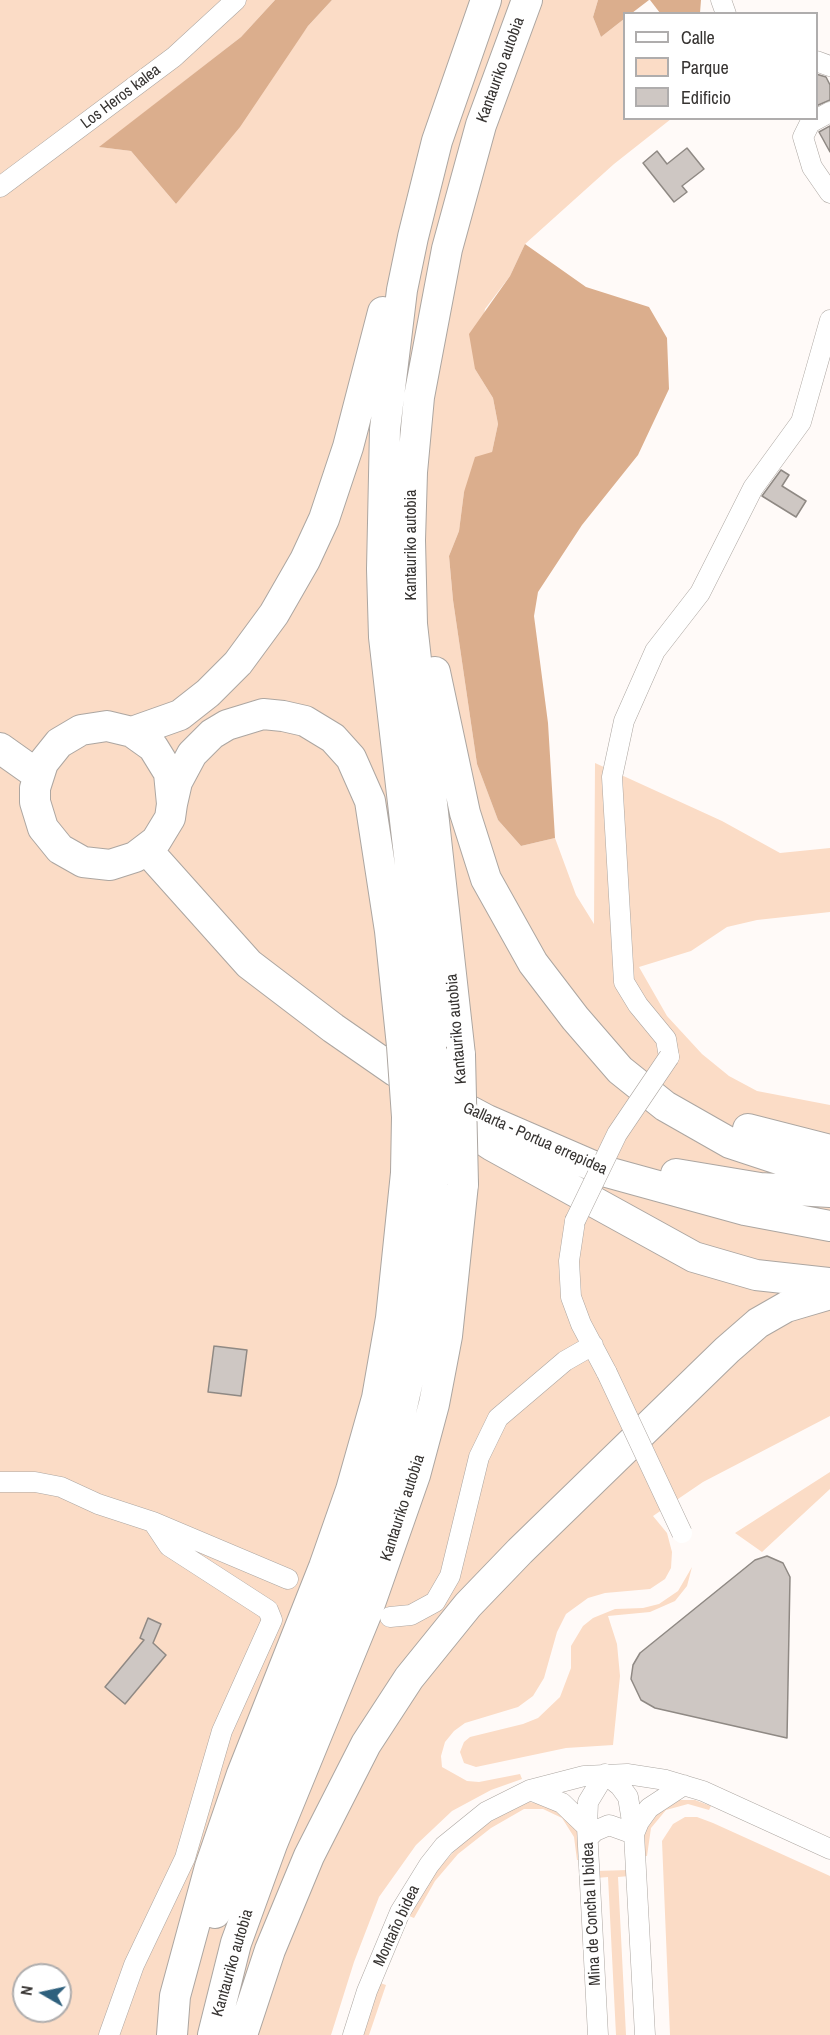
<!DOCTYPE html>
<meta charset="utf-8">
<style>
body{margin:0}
#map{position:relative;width:830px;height:2035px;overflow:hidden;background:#fffaf8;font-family:"Archivo Narrow",sans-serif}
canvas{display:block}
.legend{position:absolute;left:623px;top:12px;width:195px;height:108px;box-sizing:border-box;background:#fff;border:2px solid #afadad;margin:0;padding:8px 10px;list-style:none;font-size:18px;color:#363331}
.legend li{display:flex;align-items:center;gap:12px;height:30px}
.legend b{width:30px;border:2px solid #afadad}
.north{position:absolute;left:12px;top:1963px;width:60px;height:60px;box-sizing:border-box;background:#fff;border:2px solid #afadad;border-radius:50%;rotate:279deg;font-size:16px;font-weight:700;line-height:24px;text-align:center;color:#363331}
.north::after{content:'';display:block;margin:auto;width:21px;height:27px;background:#2e607d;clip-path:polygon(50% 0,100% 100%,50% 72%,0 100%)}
</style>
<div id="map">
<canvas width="830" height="2035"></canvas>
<ul class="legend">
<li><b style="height:8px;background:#fff"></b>Calle</li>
<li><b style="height:16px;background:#fbdcc6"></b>Parque</li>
<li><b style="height:16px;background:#cec7c3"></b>Edificio</li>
</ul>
<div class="north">N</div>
</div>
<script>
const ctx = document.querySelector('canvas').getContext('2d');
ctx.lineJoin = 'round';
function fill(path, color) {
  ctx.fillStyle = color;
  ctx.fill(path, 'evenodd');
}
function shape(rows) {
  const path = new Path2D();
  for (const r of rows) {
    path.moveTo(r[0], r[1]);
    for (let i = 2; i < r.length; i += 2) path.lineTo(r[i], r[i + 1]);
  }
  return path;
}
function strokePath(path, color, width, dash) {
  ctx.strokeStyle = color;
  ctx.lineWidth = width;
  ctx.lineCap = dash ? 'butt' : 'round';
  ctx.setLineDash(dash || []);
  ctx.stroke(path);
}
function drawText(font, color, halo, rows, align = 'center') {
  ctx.font = font + ' "Archivo Narrow",sans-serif';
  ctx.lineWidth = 6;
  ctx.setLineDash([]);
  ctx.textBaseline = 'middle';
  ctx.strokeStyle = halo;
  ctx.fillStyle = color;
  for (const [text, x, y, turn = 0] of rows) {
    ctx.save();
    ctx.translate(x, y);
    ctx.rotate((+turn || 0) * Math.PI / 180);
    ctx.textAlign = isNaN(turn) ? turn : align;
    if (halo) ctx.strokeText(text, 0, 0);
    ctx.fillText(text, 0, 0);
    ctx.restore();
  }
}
fill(shape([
 [0,0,275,0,241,37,100,147,131,151,176,204,308,26,332,0,598,0,593,17,601,37,624,19,624,118,671,119,614,164,525,244,510,276,485,309,475,369,493,398,498,424,492,452,464,492,459,531,449,556,453,600,477,764,498,820,521,846,555,838,576,895,594,924,595,763,722,821,780,853,830,848,830,912,757,920,727,927,691,951,639,967,667,1016,702,1054,729,1076,757,1091,830,1105,830,1416,703,1482,653,1516,667,1533,672,1552,671,1568,665,1579,650,1589,605,1593,588,1598,566,1614,557,1632,544,1678,533,1696,518,1707,465,1723,454,1731,445,1742,441,1756,442,1767,467,1781,479,1782,520,1774,522,1779,491,1790,452,1811,416,1845,379,1897,354,1962,331,2035,0,2035],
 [24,1975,60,1975,60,2011,24,2011],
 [830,1472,830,1489,762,1552,735,1533],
 [692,1567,687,1586,675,1601,650,1612,608,1616,617,1644,620,1676,613,1745,566,1748,476,1767,464,1763,460,1752,464,1742,470,1737,523,1724,538,1718,560,1697,571,1668,571,1646,583,1626,593,1618,615,1609,643,1608,659,1604,678,1591],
 [679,1800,695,1800,711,1806,709,1810,688,1804,666,1810,651,1828,647,1856,642,1856,643,1834,649,1819],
 [529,1802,551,1805,578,1830,582,1860,577,1860,574,1837,562,1818,543,1809,524,1809,491,1828,458,1854,435,1881,414,1918,409,1916,418,1897,442,1864,469,1836,508,1810],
 [685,1817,697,1817,713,1823,830,1876,830,2035,670,2035,662,1841,673,1824],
 [629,1870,630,1876,618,1877,626,2035,616,2035,608,1877,596,1878,595,1871],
 [380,1983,386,1985,369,2035,363,2035]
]), '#fbdcc6');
fill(shape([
 [275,0,332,0,308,26,240,127,176,204,131,151,99,147,241,37],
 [598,0,649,0,632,13,624,14,624,19,601,37,593,17],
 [650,0,701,0,700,13,660,13],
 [525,244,586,287,649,307,667,338,669,389,638,455,582,525,538,592,534,616,548,723,555,838,521,846,498,820,477,764,453,600,449,556,459,531,464,492,475,457,492,452,498,424,493,398,475,369,469,334,510,276]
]), '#dbae8d');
const building = shape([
 [816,74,826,77,830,85,830,100,816,106,816,74],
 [830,126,830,152,819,132,830,126],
 [687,148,704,169,682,186,687,192,674,202,643,163,657,151,667,164,687,148],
 [781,470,789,475,782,486,806,501,796,517,762,496,781,470],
 [214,1346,247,1350,241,1396,208,1392,214,1346],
 [767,1556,783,1563,790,1577,787,1738,655,1708,641,1700,631,1679,633,1665,640,1653,755,1560,767,1556],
 [148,1618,161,1624,153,1643,166,1655,125,1704,105,1687,144,1640,140,1638,148,1618]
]);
fill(building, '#cec7c3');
strokePath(building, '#8f8984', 1.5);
const minor = shape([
 [721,0,726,14],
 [816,61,830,66],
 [830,112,810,123,803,137,812,167,830,193],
 [0,187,174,57,236,0],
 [669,1057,666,1039,638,1005,624,982,612,777,624,721,655,651,700,593,753,488,801,422,830,320],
 [575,1221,569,1261,571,1297,581,1324,607,1373],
 [0,1482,35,1482,61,1487,98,1504,153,1522,288,1579],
 [390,1617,411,1615,435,1602,450,1576,479,1457,498,1418,565,1361,593,1345],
 [530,1790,562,1803,587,1827,598,2035],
 [587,1827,588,1802,605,1774,620,1786,628,1797,634,1834,609,1825,595,1831,588,1838],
 [109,2035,134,1965,185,1858,222,1731,272,1620,268,1610,169,1546,153,1522],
 [353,2035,367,1991,400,1912,429,1865,444,1846,486,1812,530,1790,584,1776,627,1774,666,1780,703,1791,830,1849],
 [645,2035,634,1834,639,1822,649,1808,684,1785]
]);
const highway = shape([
 [435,672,465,813,486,879,533,963,575,1018,620,1070,665,1106,730,1143,830,1176],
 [132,732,180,715,208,693,238,663,274,614,305,560,324,519,348,447,383,312],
 [0,748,38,775],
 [172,804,169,773,153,747,132,732,107,726,81,730,59,743,43,763,35,788,35,802,43,828,60,849,83,862,110,865,135,857,156,841,170,818,172,804,177,782,192,754,212,734,227,725,263,714,283,716,305,721,333,738,351,758,370,801,390,931,402,1046],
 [147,850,249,964,333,1028,395,1071,487,1120,607,1172,745,1210,830,1226],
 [431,1047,384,637,382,569,385,429,402,290,413,237,437,141,486,0],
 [460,1055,412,624,410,540,412,472,419,397,447,249,481,125,527,0],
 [452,1119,491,1145,694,1257,756,1275,830,1283],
 [748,1129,830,1150],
 [676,1174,760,1188,830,1192],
 [215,1913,244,1834,341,1600,390,1460,419,1332,434,1178],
 [172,2035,175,1996,210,1867,242,1774,324,1567,351,1490,377,1398,391,1318,406,1173],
 [213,2035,236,1943,272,1844,367,1612,415,1475,434,1404,447,1336,463,1184],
 [242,2035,270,1950,309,1856,366,1744,409,1678,468,1605,520,1551,727,1350,758,1323,786,1307,830,1294]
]);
strokePath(minor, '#aca6a1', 21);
strokePath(highway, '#aca6a1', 32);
strokePath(minor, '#fff', 20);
strokePath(highway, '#fff', 30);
const minorBridge = shape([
 [575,1221,617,1134,669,1057],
 [607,1373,682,1533]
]);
const highwayBridge = shape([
 [402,1046,407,1117,406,1173],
 [431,1047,434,1178],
 [460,1055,463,1184]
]);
strokePath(minorBridge, '#aca6a1', 21, []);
strokePath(highwayBridge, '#aca6a1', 32, []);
strokePath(minorBridge, '#fff', 20);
strokePath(highwayBridge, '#fff', 30);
drawText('16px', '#363331', '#fff', [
 ["Kantauriko autobia",501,70,-70],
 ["Los Heros kalea",121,97,-37],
 ["Kantauriko autobia",412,545,-90],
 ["Kantauriko autobia",457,1029,-95],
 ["Gallarta - Portua errepidea",535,1139,24],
 ["Kantauriko autobia",403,1508,-72],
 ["Mina de Concha II bidea",592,1914,-93],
 ["Montaño bidea",397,1926,-65],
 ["Kantauriko autobia",233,1963,-74]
]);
</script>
